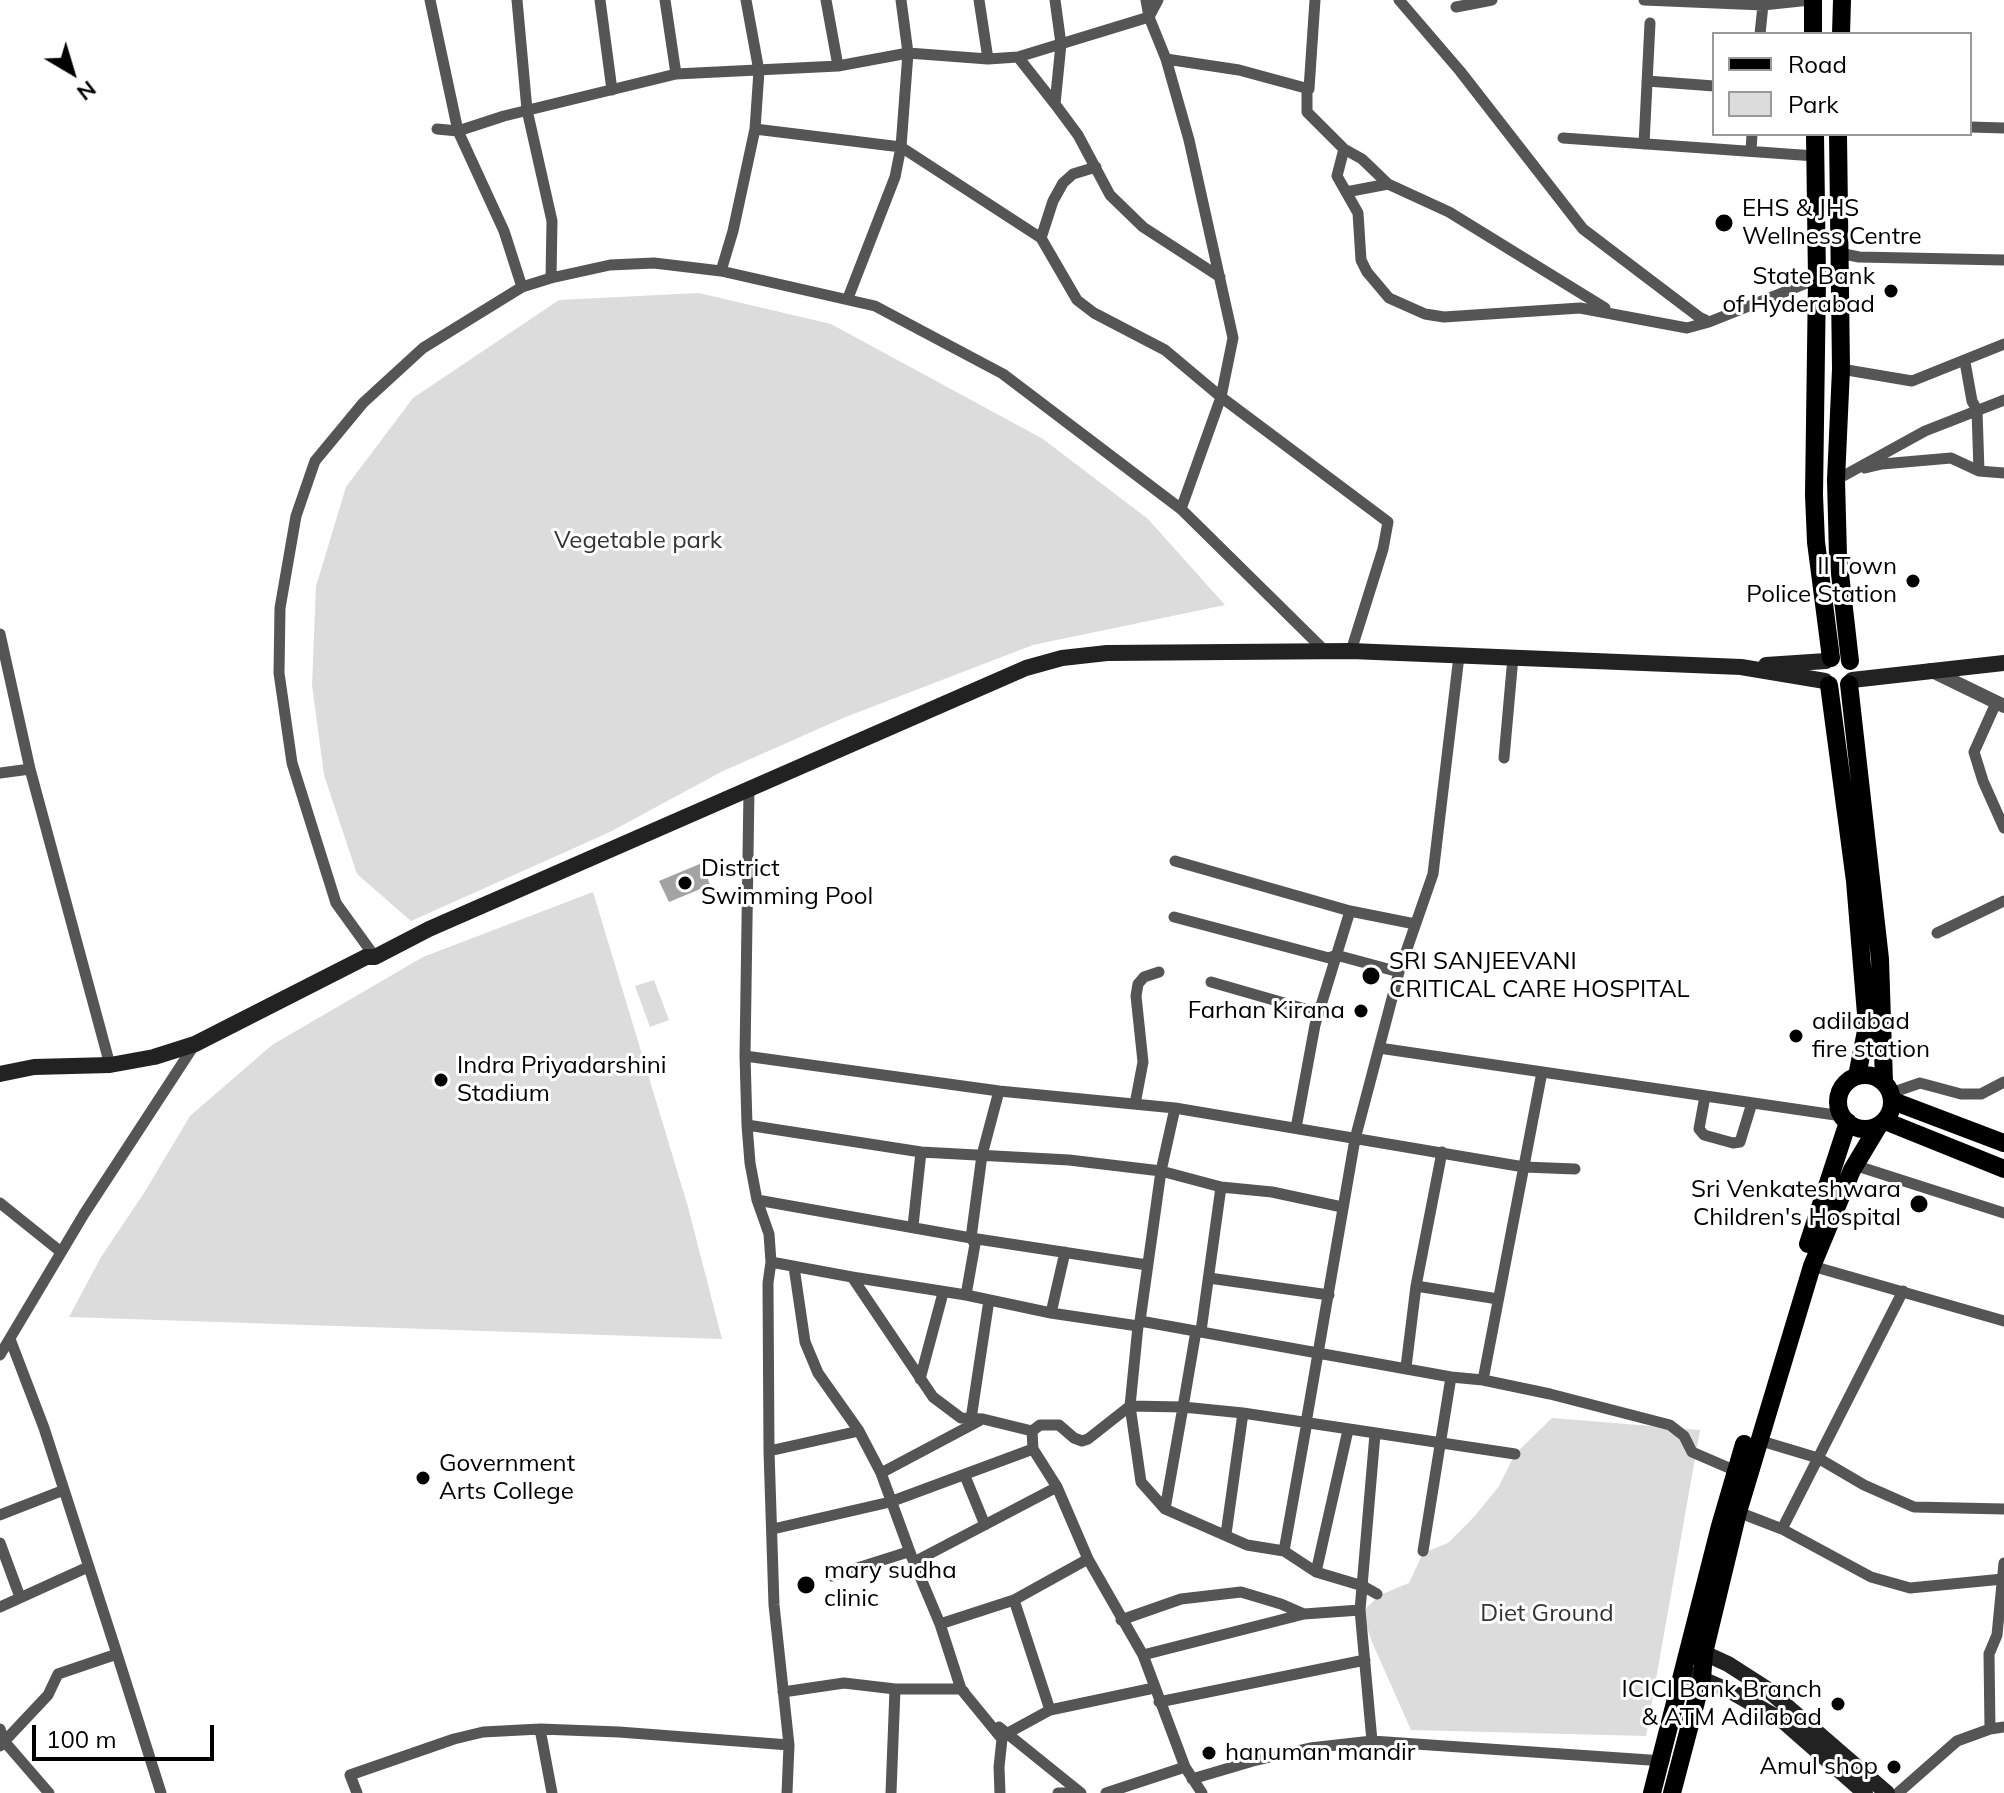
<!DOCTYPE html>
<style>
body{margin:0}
#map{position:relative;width:2004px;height:1793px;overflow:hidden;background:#fff;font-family:Mulish,sans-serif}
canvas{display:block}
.legend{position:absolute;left:1712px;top:32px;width:260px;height:104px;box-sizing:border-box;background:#fff;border:2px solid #999;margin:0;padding:10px 14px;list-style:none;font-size:24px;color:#000}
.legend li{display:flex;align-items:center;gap:16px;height:40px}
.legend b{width:40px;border:2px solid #999}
.north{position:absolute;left:32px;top:32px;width:80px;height:80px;-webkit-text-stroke:6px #fff;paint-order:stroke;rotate:142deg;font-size:22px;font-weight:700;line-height:32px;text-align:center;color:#000}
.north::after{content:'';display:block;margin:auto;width:28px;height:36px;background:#000;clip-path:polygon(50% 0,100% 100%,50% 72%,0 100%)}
.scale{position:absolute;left:32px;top:1725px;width:182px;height:36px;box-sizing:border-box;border:4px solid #000;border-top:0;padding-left:10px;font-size:24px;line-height:28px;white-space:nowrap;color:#000;-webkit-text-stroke:6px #fff;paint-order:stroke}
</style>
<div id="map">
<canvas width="2004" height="1793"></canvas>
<ul class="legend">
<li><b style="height:10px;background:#000"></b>Road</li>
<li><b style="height:22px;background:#dcdcdc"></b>Park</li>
</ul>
<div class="north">N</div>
<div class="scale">100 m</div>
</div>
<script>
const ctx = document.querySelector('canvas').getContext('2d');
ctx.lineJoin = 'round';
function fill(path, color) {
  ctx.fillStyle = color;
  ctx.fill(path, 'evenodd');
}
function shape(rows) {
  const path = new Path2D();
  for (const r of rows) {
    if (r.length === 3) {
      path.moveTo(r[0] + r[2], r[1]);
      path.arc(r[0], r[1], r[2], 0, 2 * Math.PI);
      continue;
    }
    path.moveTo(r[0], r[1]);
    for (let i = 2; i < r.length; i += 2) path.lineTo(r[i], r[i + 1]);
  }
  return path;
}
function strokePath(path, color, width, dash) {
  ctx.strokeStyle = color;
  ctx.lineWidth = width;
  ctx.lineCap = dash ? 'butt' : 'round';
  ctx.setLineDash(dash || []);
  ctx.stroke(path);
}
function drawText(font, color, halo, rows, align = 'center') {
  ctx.font = font + ' Mulish,sans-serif';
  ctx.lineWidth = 6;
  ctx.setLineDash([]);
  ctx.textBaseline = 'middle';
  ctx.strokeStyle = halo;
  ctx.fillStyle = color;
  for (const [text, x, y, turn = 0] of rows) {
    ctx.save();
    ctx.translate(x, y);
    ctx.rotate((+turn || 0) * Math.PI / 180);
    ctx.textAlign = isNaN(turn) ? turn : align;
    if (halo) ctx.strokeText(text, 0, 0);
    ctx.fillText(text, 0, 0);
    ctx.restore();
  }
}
fill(shape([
 [699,293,831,324,1043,439,1148,519,1225,605,1033,645,843,718,721,772,610,832,411,921,357,874,324,775,312,685,316,586,346,487,413,398,559,300],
 [593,892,688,1207,722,1339,69,1317,101,1257,144,1193,190,1116,272,1045,423,957],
 [654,980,669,1020,650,1027,635,986],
 [1552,1418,1700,1430,1646,1736,1411,1730,1372,1642,1362,1612,1380,1595,1409,1583,1423,1553,1448,1543,1474,1517,1499,1486,1515,1454]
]), '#dcdcdc');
fill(shape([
 [702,863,710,885,669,902,659,881]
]), '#a3a3a3');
strokePath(shape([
 [430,0,458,131,504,231,522,287],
 [517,0,527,110,552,221,551,278],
 [600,0,612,90],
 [665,0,676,74],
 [826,0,838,66],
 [979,0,988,59],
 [1055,0,1061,44,1055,104,1078,135,1110,195,1143,227,1220,277],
 [1158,0,1149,17,1166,59,1189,140,1233,338,1221,397,1181,509],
 [1399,0,1460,71,1583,229,1699,317,1709,322,1817,279],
 [1644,0,1763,5,1810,0],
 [1456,7,1492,0],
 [1760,34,1763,5],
 [1018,57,1055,104],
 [1166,59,1239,70,1309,89,1315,0],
 [1647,81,1714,86],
 [1307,89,1307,112,1344,149,1337,176,1358,213,1361,260,1367,272,1389,298,1425,314,1444,317,1580,308,1687,328,1709,322],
 [1970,127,2004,128],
 [437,129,458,131,504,116,676,74,838,66,908,53,988,59,1018,57,1149,17,1146,0],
 [755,129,901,147,1041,238,1077,300,1094,313,1165,350,1221,397,1388,522,1383,549,1351,651],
 [1563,138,1815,156],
 [1644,144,1650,23],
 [1344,149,1362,159,1388,184,1449,212,1605,308],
 [1751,151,1752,134],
 [1346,192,1388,184],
 [1041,238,1053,201,1063,183,1073,174,1096,167],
 [1839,253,1859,257,2004,260],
 [721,271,733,231,755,129,759,71,746,0],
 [848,298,895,177,901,147,908,53,901,0],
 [1965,362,1972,401,1977,410,1979,471],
 [1841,369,1912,381,2004,344],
 [1865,468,1882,464,1951,458,1979,471,2004,473],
 [1836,480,1925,431,2004,400],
 [0,634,30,769,110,1065],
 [1996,703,1974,752,1983,781,2004,828],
 [1504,758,1513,657],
 [0,773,30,769],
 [749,789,745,1056,747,1125,750,1163,757,1200,769,1234,771,1262,768,1283,769,1451,774,1605,789,1745,787,1793],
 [1175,861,1350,911,1415,924],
 [1174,917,1329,958,1336,955,1399,972],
 [1937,933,2004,901],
 [375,957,336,903,292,763,279,673,280,608,296,516,315,461,363,403,423,348,522,287,551,278,610,265,654,263,721,271,875,306,1003,374,1181,509,1324,650],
 [1211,982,1319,1013],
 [1379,1048,1842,1116],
 [745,1056,999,1091,1175,1108,1524,1167,1575,1169],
 [1891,1093,1920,1083,1961,1094,1981,1094,2004,1082],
 [1705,1096,1699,1129,1704,1135,1733,1143,1740,1142,1752,1103],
 [1135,1104,1143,1062,1136,996,1138,984,1144,977,1159,972],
 [747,1125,921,1152,1069,1160,1161,1171,1221,1187,1272,1192,1342,1207],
 [1296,1128,1315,1025,1350,911],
 [1854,1165,2004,1213],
 [757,1200,971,1238,1147,1265],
 [0,1203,61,1252],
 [913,1226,921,1152],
 [771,1262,852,1277,966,1295,1051,1313,1138,1326,1130,1406,1088,1439,1082,1441,1074,1438,1059,1425,1040,1425,1032,1431,1033,1449,1057,1487,1088,1559,1143,1655,1185,1767,1202,1793],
 [1812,1266,2004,1321],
 [794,1267,805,1342,818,1373,859,1431,881,1473,911,1555,940,1624,961,1689,1002,1739,999,1767,1000,1793],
 [852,1277,933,1397,961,1418,983,1419,1032,1431],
 [1209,1278,1329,1295],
 [1416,1286,1498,1299],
 [966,1295,975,1244,971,1238,982,1155,999,1091],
 [1051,1313,1065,1252],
 [1140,1321,1161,1171,1175,1108],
 [1138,1326,1140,1321,1451,1377,1483,1380,1550,1394,1670,1425,1684,1436,1692,1452,1736,1471],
 [1196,1331,1183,1407,1130,1406,1141,1482,1165,1509,1247,1545,1284,1551,1316,1572,1363,1586,1377,1594],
 [1201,1331,1221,1187],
 [10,1339,44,1428,117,1654],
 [0,1355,84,1214,195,1044],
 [1406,1367,1416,1286,1442,1152],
 [920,1379,943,1293],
 [1483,1380,1542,1072],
 [971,1419,989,1300],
 [1306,1423,1355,1139,1399,972,1433,874,1459,656],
 [1758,1440,1818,1458,1864,1485,1914,1507,2004,1509],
 [769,1451,859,1431],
 [881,1473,979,1421],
 [965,1476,985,1525],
 [1165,1509,1183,1407,1243,1413,1515,1454],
 [1738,1512,1782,1529,1871,1577,1910,1588,2003,1579],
 [0,1515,64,1490],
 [773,1529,890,1502,1033,1449],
 [1782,1529,1903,1291],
 [1226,1534,1243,1413],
 [0,1543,20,1597],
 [1284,1551,1307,1422],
 [1423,1551,1451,1377],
 [914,1562,1057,1487],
 [2004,1563,1997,1635,1989,1654,1990,1729,2004,1727],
 [1316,1572,1348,1430],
 [832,1576,908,1552,911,1555],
 [1014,1600,1050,1710],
 [0,1607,88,1567],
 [1121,1620,1181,1599,1241,1592,1281,1604,1304,1614],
 [940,1624,1014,1600,1088,1559],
 [1143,1655,1304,1614,1360,1610],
 [783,1692,844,1683,895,1689,961,1689,964,1692],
 [1159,1702,1365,1660],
 [999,1727,1081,1793],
 [0,1729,4,1741,49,1793],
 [540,1729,552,1793],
 [1006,1734,1050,1710,1154,1688],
 [1372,1741,1360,1610,1375,1434],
 [0,1746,48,1695,58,1674,117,1654,161,1793],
 [1192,1779,1253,1761,1310,1748,1372,1741,1664,1761],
 [357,1793,350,1775,454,1739,483,1732,540,1729,619,1732,789,1745],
 [891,1793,895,1689],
 [1058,1793,1069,1793],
 [1106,1793,1185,1767],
 [1898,1793,1957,1741,1990,1729]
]), '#555', 11);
strokePath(shape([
 [1930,670,2004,706]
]), '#555', 14);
strokePath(shape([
 [1766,665,1826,661],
 [1852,680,2004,663],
 [0,1074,34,1067,110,1065,154,1057,195,1044,366,957,375,957,429,929,1026,668,1062,658,1107,653,1351,651,1741,667,1825,681],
 [1694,1652,1704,1653,1728,1664,1767,1689,1887,1793],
 [1693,1675,1732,1692,1783,1721,1865,1793]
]), '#222', 16);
strokePath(shape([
 [1813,0,1813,34],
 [1841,34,1842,0],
 [1815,134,1817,279,1814,495,1816,542,1831,658],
 [1838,134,1841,369,1836,480,1838,556,1850,661],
 [1849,684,1880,959,1884,1082],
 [1829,685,1855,881,1867,1026,1857,1076],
 [1865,1102,27],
 [1893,1101,2004,1143],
 [1885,1121,2004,1169],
 [1808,1244,1848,1122],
 [1652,1793,1720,1526,1744,1444],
 [1672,1793,1702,1679,1704,1653,1738,1512,1812,1266,1852,1170,1879,1125]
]), '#000', 18);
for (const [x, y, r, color] of [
 [1724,223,10,"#000"],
 [1891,291,8,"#000"],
 [1913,581,8,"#000"],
 [685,883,8,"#000"],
 [1371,976,10,"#000"],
 [1361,1011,8,"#000"],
 [1796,1036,8,"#000"],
 [441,1080,8,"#000"],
 [1919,1204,10,"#000"],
 [423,1478,8,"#000"],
 [806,1585,10,"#000"],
 [1838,1704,8,"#000"],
 [1209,1753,8,"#000"],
 [1894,1767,8,"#000"]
]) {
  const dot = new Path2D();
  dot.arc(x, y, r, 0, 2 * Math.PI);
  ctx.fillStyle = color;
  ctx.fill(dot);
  strokePath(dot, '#fff', 3);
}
drawText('24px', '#000', '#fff', [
 ["EHS & JHS",1742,209],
 ["Wellness Centre",1742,237],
 ["State Bank",1875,277,"right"],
 ["of Hyderabad",1875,305,"right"],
 ["II Town",1897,567,"right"],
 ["Police Station",1897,595,"right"],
 ["District",701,869],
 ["Swimming Pool",701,897],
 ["SRI SANJEEVANI",1389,962],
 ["CRITICAL CARE HOSPITAL",1389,990],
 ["Farhan Kirana",1345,1011,"right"],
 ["adilabad",1812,1022],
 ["fire station",1812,1050],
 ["Indra Priyadarshini",457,1066],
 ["Stadium",457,1094],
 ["Sri Venkateshwara",1901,1190,"right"],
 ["Children's Hospital",1901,1218,"right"],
 ["Government",439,1464],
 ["Arts College",439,1492],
 ["mary sudha",824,1571],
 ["clinic",824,1599],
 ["ICICI Bank Branch",1822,1690,"right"],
 ["& ATM Adilabad",1822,1718,"right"],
 ["hanuman mandir",1225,1753],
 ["Amul shop",1878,1767,"right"]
], 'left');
drawText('24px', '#333', '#fff', [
 ["Vegetable park",638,541],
 ["Diet Ground",1547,1614]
]);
</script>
